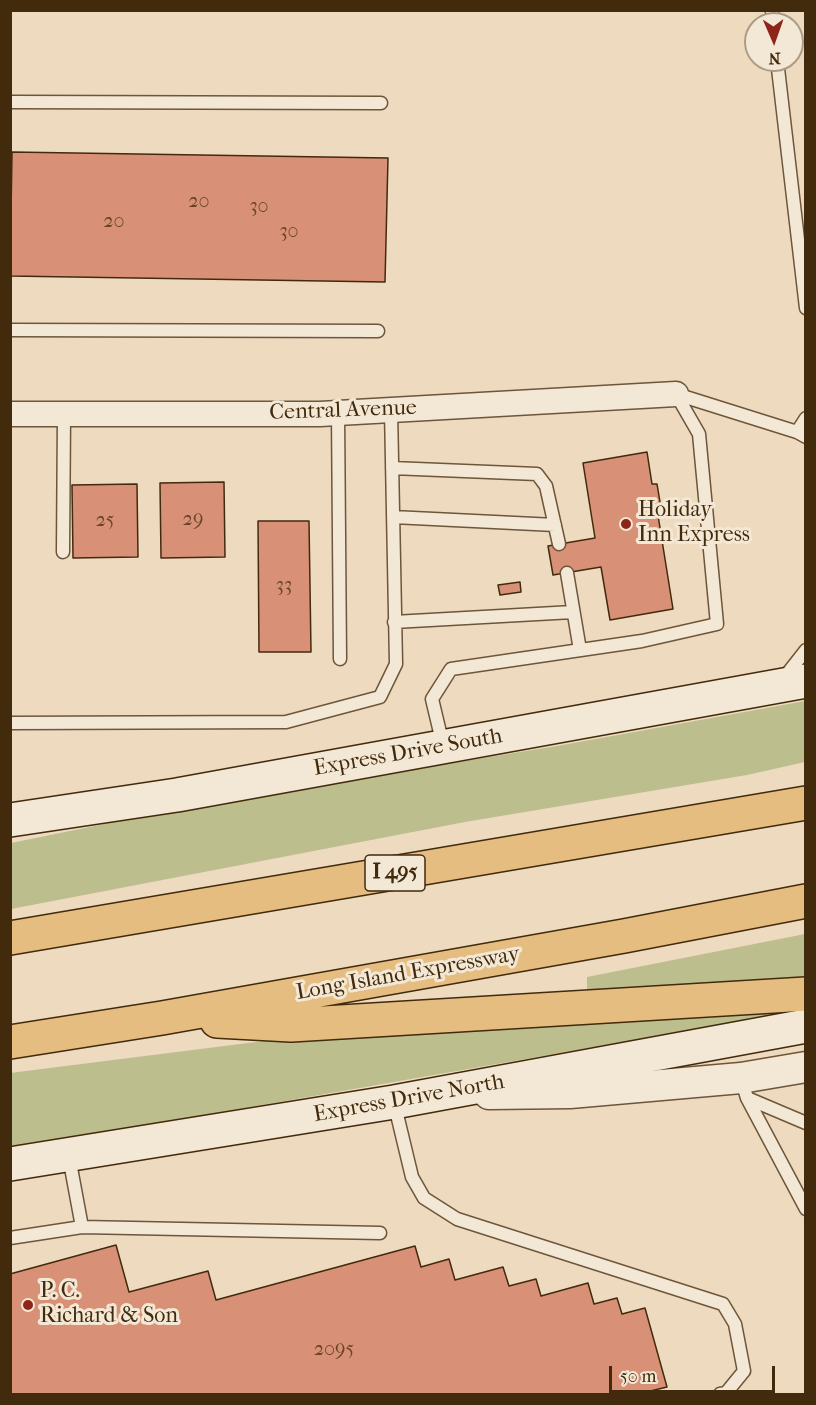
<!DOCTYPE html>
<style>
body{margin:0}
#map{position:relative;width:816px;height:1405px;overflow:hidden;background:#eddabf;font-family:"IM FELL French Canon",serif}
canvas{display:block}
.frame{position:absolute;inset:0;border:12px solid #422a0c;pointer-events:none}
.north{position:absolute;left:744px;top:12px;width:60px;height:60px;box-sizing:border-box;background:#f3e7d5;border:2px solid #ac9b85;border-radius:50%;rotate:178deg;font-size:16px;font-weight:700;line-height:24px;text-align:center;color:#422a0c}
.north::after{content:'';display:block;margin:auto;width:21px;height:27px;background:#8f2418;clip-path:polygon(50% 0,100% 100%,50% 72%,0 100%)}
.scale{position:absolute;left:609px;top:1366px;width:166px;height:27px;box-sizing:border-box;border:3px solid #422a0c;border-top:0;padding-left:8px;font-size:18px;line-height:21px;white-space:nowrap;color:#422a0c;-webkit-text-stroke:4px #f3e7d5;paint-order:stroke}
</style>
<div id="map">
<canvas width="816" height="1405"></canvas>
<div class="frame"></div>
<div class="north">N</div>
<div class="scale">50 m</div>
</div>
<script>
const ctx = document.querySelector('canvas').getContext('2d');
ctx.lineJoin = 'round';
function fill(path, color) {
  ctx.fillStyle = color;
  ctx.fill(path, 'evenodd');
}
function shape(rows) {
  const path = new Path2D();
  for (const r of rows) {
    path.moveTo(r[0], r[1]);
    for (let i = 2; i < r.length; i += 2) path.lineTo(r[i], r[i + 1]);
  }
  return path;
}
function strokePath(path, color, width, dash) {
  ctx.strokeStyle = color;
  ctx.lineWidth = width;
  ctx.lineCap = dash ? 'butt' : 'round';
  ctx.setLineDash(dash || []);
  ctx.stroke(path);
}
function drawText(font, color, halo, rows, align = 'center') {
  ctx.font = font + ' "IM FELL French Canon",serif';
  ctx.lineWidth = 6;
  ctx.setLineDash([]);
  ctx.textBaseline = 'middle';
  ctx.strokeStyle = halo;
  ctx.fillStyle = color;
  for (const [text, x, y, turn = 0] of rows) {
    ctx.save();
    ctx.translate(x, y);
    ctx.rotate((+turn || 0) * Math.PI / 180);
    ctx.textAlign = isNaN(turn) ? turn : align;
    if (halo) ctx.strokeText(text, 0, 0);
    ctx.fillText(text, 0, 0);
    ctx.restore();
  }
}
fill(shape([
 [805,701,805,762,747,775,465,822,11,909,11,843,227,799,557,746],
 [805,934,805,981,587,990,587,977],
 [783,1010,777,1015,11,1149,10,1073,264,1041,542,1021]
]), '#bdbe8e');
const building = shape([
 [12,152,388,158,385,282,10,276,12,152],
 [647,452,652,484,657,484,661,508,657,509,673,609,610,620,601,567,553,575,548,546,595,538,583,463,647,452],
 [224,482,225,557,161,558,160,483,224,482],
 [137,484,138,557,73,558,72,485,137,484],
 [258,521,309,521,311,652,259,652,258,521],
 [520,582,521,592,500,595,498,585,520,582],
 [116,1245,129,1292,208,1271,216,1300,415,1246,421,1267,449,1259,455,1280,503,1267,509,1286,536,1279,541,1296,588,1283,594,1304,617,1298,622,1314,645,1308,667,1387,638,1394,10,1394,10,1274,116,1245]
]);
fill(building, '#d89077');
strokePath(building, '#422a0c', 1.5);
const service = shape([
 [772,10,773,24],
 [777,60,806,308],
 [10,102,381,103],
 [10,330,378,331],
 [676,394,797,432],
 [338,413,340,659],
 [806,418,797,432,806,437],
 [392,468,537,474,546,486,559,544],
 [393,517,555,525],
 [63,552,64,414],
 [567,573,580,650],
 [394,622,573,612],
 [784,678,806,650],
 [10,723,286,722,380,697,396,664,391,410],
 [443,745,432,699,451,669,642,641,717,624,699,434,676,394],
 [741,1078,747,1098,806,1209],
 [747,1098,806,1123],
 [394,1102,412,1177,424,1198,457,1219,723,1304,735,1324,744,1371,726,1393,720,1394],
 [82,1227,380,1233],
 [10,1238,82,1227,69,1157]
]);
const minor = shape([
 [10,414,320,414,676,394]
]);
const tertiary = shape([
 [489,1094,570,1093,741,1078,806,1067]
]);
const secondary = shape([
 [10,820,177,795,806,681],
 [10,1164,394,1102,806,1026]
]);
const motorway = shape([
 [10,938,806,803],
 [217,1021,291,1025,806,994],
 [10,1042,162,1018,624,936,806,901]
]);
strokePath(service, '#6d5639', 15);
strokePath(minor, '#6d5639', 27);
strokePath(tertiary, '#6d5639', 33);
strokePath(secondary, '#422a0c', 36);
strokePath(motorway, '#422a0c', 36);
strokePath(service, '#f3e7d5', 12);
strokePath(minor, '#f3e7d5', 24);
strokePath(tertiary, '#f3e7d5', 30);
strokePath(secondary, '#f3e7d5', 33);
strokePath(motorway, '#e6bd80', 33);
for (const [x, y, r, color] of [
 [626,524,6,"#8f2418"],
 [28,1305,6,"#8f2418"]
]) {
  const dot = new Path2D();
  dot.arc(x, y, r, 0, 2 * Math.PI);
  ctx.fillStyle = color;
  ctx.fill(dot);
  strokePath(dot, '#f3e7d5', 2);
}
drawText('20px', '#684427', null, [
 ["20",199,202],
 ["30",259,207],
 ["20",114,222],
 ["30",289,232],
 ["29",193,520],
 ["25",105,521],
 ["33",284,586],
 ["2095",334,1350]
]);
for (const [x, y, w] of [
 [395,873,60]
]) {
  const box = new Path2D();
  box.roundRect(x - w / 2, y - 18, w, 36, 4.5);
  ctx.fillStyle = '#f3e7d5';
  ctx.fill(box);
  strokePath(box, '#422a0c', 1.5);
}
drawText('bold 21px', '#422a0c', null, [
 ["I 495",395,873]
]);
drawText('22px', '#422a0c', '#f3e7d5', [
 ["Central Avenue",343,411,-2],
 ["Express Drive South",408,753,-10],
 ["Long Island Expressway",408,974,-10],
 ["Express Drive North",409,1099,-10]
]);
drawText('22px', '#422a0c', '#f3e7d5', [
 ["Holiday",638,511],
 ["Inn Express",638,536],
 ["P. C.",40,1292],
 ["Richard & Son",40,1317]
], 'left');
</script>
